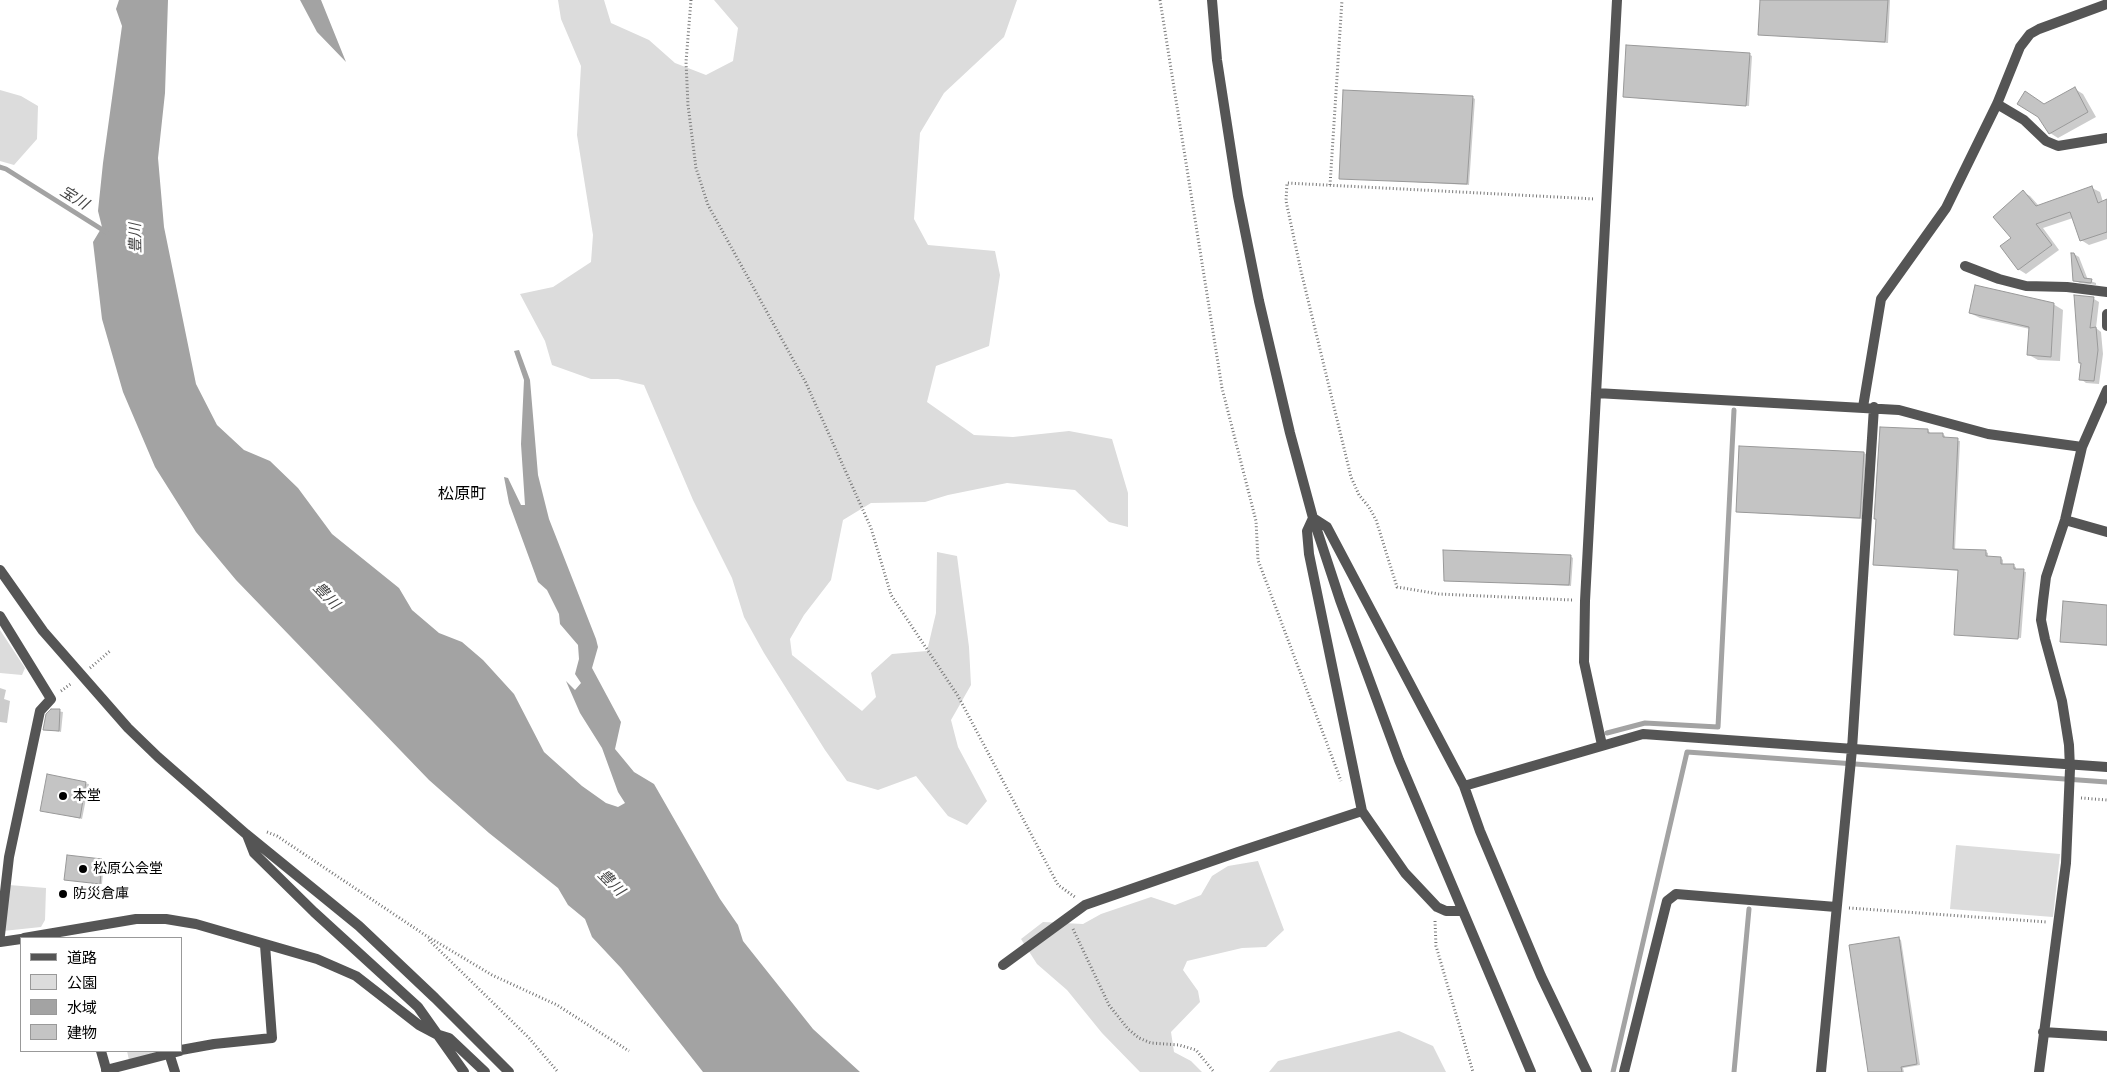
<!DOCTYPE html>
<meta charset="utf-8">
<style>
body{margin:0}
#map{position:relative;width:2107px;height:1072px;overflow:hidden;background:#fff;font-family:"IBM Plex Sans","Noto Sans JP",sans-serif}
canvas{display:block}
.legend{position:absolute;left:20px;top:937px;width:162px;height:115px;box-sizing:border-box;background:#fff;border:1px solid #999;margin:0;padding:6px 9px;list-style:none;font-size:15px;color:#000}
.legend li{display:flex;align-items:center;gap:10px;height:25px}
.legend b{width:25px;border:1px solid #999}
</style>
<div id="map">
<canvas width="2107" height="1072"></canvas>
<ul class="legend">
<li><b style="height:6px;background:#555"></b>道路</li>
<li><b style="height:14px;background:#dcdcdc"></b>公園</li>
<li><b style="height:14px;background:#a3a3a3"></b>水域</li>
<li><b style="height:14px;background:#c4c4c4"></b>建物</li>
</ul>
</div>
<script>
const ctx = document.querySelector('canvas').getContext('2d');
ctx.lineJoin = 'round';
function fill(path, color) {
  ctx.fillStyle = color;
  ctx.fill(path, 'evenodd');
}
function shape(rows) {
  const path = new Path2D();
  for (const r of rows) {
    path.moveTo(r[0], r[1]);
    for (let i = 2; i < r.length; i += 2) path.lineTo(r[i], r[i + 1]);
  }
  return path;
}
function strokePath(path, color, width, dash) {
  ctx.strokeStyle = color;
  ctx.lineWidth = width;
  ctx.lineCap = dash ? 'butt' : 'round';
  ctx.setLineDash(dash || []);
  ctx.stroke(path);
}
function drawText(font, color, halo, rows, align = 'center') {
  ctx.font = font + ' "IBM Plex Sans","Noto Sans JP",sans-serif';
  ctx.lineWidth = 5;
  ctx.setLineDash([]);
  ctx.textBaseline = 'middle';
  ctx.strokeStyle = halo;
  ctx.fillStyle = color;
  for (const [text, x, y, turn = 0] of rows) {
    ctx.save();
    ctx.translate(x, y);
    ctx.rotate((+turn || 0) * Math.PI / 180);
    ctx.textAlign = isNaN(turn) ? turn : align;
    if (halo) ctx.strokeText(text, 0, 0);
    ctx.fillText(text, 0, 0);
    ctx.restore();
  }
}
fill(shape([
 [558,0,604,0,611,23,649,40,675,63,706,75,733,61,738,28,714,0,1017,0,1004,37,944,93,920,133,914,219,928,245,995,251,1000,275,989,346,936,366,927,402,974,435,1013,437,1069,431,1112,439,1128,493,1128,527,1109,522,1075,490,1007,483,948,495,925,502,871,503,843,520,831,580,804,615,790,639,792,655,862,711,876,697,871,673,892,654,927,651,936,613,937,552,957,556,969,647,971,685,951,720,958,747,987,801,967,825,948,816,916,776,878,790,847,781,825,750,764,653,744,617,732,578,693,500,644,385,618,379,591,379,552,365,545,341,520,294,553,287,591,262,593,235,577,135,581,66,561,19],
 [0,90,21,96,38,106,37,139,14,165,0,161],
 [0,630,25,668,22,675,0,673],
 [1956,845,2060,854,2053,917,1950,909],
 [1258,861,1284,930,1266,947,1242,948,1187,961,1183,970,1198,991,1200,1002,1171,1032,1174,1052,1191,1061,1202,1072,1140,1072,1102,1033,1067,990,1037,964,1021,939,1043,922,1083,924,1101,914,1151,897,1175,905,1201,895,1212,876,1228,866],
 [9,885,46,888,45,920,41,927,3,931],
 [1399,1031,1433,1046,1446,1072,1269,1072,1278,1061],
 [127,1051,158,1051,158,1052,129,1060]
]), '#dcdcdc');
fill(shape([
 [119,0,168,0,165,93,158,158,164,227,196,384,217,425,244,450,270,461,298,488,332,534,399,588,412,610,439,633,462,642,483,660,514,694,544,752,582,786,606,803,618,807,625,803,618,792,602,748,580,713,566,681,575,690,581,683,575,674,579,659,578,645,560,624,559,614,547,590,538,582,509,503,504,477,508,478,521,505,525,505,521,444,524,380,514,351,519,350,530,380,538,475,549,519,596,639,598,647,592,668,621,722,615,749,634,772,654,784,720,899,738,925,743,941,813,1029,860,1072,703,1072,621,968,592,937,585,919,568,905,558,888,489,833,429,780,236,580,196,532,155,467,123,392,102,319,93,242,102,227,98,211,103,163,122,26,116,9],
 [300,0,321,0,346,62,317,32]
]), '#a3a3a3');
fill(shape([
 [1762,0,1890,0,1888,43,1762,35,1760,34],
 [1750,55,1752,56,1749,106,1624,97],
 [2075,89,2083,94,2096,117,2058,138,2050,133,2045,105],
 [1472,97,1475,99,1469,185,1340,178],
 [2092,188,2100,192,2103,202,2107,203,2107,239,2089,245,2081,240,2073,218,2043,228,2059,250,2026,274,2018,269,2013,238,2023,192,2030,196,2039,206],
 [2074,254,2079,257,2088,280,2096,283,2096,285,2080,283,2074,280],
 [2094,299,2099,302,2096,328,2101,332,2103,354,2099,384,2086,383,2081,379],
 [2053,304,2063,310,2060,361,2038,360,2029,355,2030,329,1980,318,1970,313],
 [1882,428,1928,430,1931,434,1943,434,1945,436,1945,439,1960,441,1955,550,1986,552,1988,553,1988,558,2001,558,2003,560,2003,565,2013,566,2016,567,2016,570,2026,572,2021,638,1956,634,1960,571,1875,564,1877,520,1875,518],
 [1864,453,1866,454,1862,519,1737,512],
 [1570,556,1573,558,1571,586,1445,580],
 [2107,606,2107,646,2061,641],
 [0,688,6,690,4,699,10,701,7,723,0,722],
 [52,710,63,712,61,732,44,729],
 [48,776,89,784,82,819,42,810],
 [101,860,104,861,102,884,66,879],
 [1898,938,1901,940,1920,1065,1903,1068,1904,1072,1869,1072]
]), '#0003');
strokePath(shape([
 [0,167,6,169,106,232],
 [1607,733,1645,723,1718,727,1734,410],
 [1613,1072,1687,752,2107,782],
 [1734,1072,1749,909]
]), '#a3a3a3', 5);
const building = shape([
 [1760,0,1888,0,1885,42,1758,35,1760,0],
 [1626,45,1750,53,1746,106,1623,97,1626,45],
 [2075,87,2088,112,2049,134,2038,117,2017,104,2025,91,2044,104,2075,87],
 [1343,90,1473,96,1467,184,1339,179,1343,90],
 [2092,186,2098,203,2107,199,2107,232,2080,241,2070,212,2036,224,2052,245,2018,270,2000,246,2011,238,1993,217,2023,190,2036,206,2092,186],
 [2071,253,2074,253,2084,278,2092,279,2091,283,2073,281,2071,253],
 [1975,285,2054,303,2051,357,2027,355,2029,327,1969,313,1975,285],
 [2074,295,2094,297,2090,328,2096,327,2098,350,2094,381,2079,380,2081,363,2079,363,2074,295],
 [1880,427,1928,429,1928,433,1943,433,1943,437,1958,438,1953,549,1986,550,1986,556,2001,557,2001,564,2014,564,2014,569,2024,569,2018,639,1954,635,1958,570,1873,565,1876,519,1874,519,1880,427],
 [1739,446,1864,452,1860,518,1736,512,1739,446],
 [1443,550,1571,555,1569,585,1444,581,1443,550],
 [2063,601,2107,605,2107,645,2060,642,2063,601],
 [51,709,60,709,59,731,43,730,46,714,51,709],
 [47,774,86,782,80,818,40,811,47,774],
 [67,855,102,859,100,884,64,880,67,855],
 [1899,937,1917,1064,1901,1067,1902,1072,1868,1072,1849,945,1899,937]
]);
fill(building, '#c4c4c4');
strokePath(building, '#999', 1);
strokePath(shape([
 [691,0,686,62,688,105,696,168,708,205,806,383,871,528,891,595,958,696,1058,885,1075,897],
 [1160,0,1222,388,1256,521,1258,560,1341,781],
 [1330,185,1342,0],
 [1572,600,1439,594,1397,587,1376,520,1369,507,1359,495,1351,477,1301,271,1286,201,1287,183,1595,199],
 [90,668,110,651],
 [61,691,72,683],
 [2081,798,2107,800],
 [267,832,277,836,425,935,492,975,557,1005,629,1051],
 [1849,908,2047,922],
 [1435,921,1436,946,1473,1072],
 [1073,929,1109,1005,1128,1029,1139,1038,1151,1043,1179,1045,1196,1050,1214,1072],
 [429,940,529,1038,558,1072]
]), '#777', 3, [1, 2.5]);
strokePath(shape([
 [1965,266,1999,279,2026,286,2067,287,2107,292]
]), '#555', 10);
strokePath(shape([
 [1212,0,1217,60,1238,196,1259,301,1290,433,1313,518,1340,600,1399,760,1531,1072],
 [1997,104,2024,120,2046,141,2058,146,2107,138],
 [2107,314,2107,326],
 [1596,393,1899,410,1988,434,2082,447],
 [1863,407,1881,299,1946,208,1997,104,2020,47,2030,34,2039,29,2107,4],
 [2065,520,2107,532],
 [0,570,43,631,128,728,158,757,246,834,359,926,435,998,509,1072],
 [0,616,51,699,40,711,9,857,0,935],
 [1602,745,1584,662,1585,601,1617,0],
 [1464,786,1643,734,2107,767],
 [247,835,254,853,314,912,418,1007,464,1072],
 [1462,911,1446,911,1437,907,1405,873,1362,811,1309,554,1307,531,1313,518,1327,527,1464,786,1480,831,1541,976,1587,1072],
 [24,938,136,919,166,919,196,924,317,959,356,976,419,1025,436,1034,449,1038,485,1072],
 [0,942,21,939],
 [1003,965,1085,905,1238,852,1362,811],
 [2043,1032,2107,1036],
 [181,1050,214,1044,272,1038,265,945],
 [101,1051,107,1072],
 [169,1053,175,1072],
 [106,1070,180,1051],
 [1624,1072,1667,901,1676,894,1836,907],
 [1821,1072,1852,749,1874,407],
 [2039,1072,2066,863,2070,769,2069,745,2062,701,2045,639,2041,620,2043,601,2046,577,2065,520,2082,447,2107,390]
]), '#555', 10);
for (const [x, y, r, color] of [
 [63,796,5,"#000"],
 [83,869,5,"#000"],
 [63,894,5,"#000"]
]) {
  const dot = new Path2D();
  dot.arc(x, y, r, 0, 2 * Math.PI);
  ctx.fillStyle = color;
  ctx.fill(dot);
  strokePath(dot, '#fff', 2);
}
drawText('14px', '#000', '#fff', [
 ["本堂",73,796],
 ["松原公会堂",93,869],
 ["防災倉庫",73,894]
], 'left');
drawText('italic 15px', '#444', '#fff', [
 ["宝川",74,198,32],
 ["豊川",136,238,-91],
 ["豊川",326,596,46],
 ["豊川",611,883,45]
]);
drawText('16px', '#000', '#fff', [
 ["松原町",462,494]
]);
</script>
